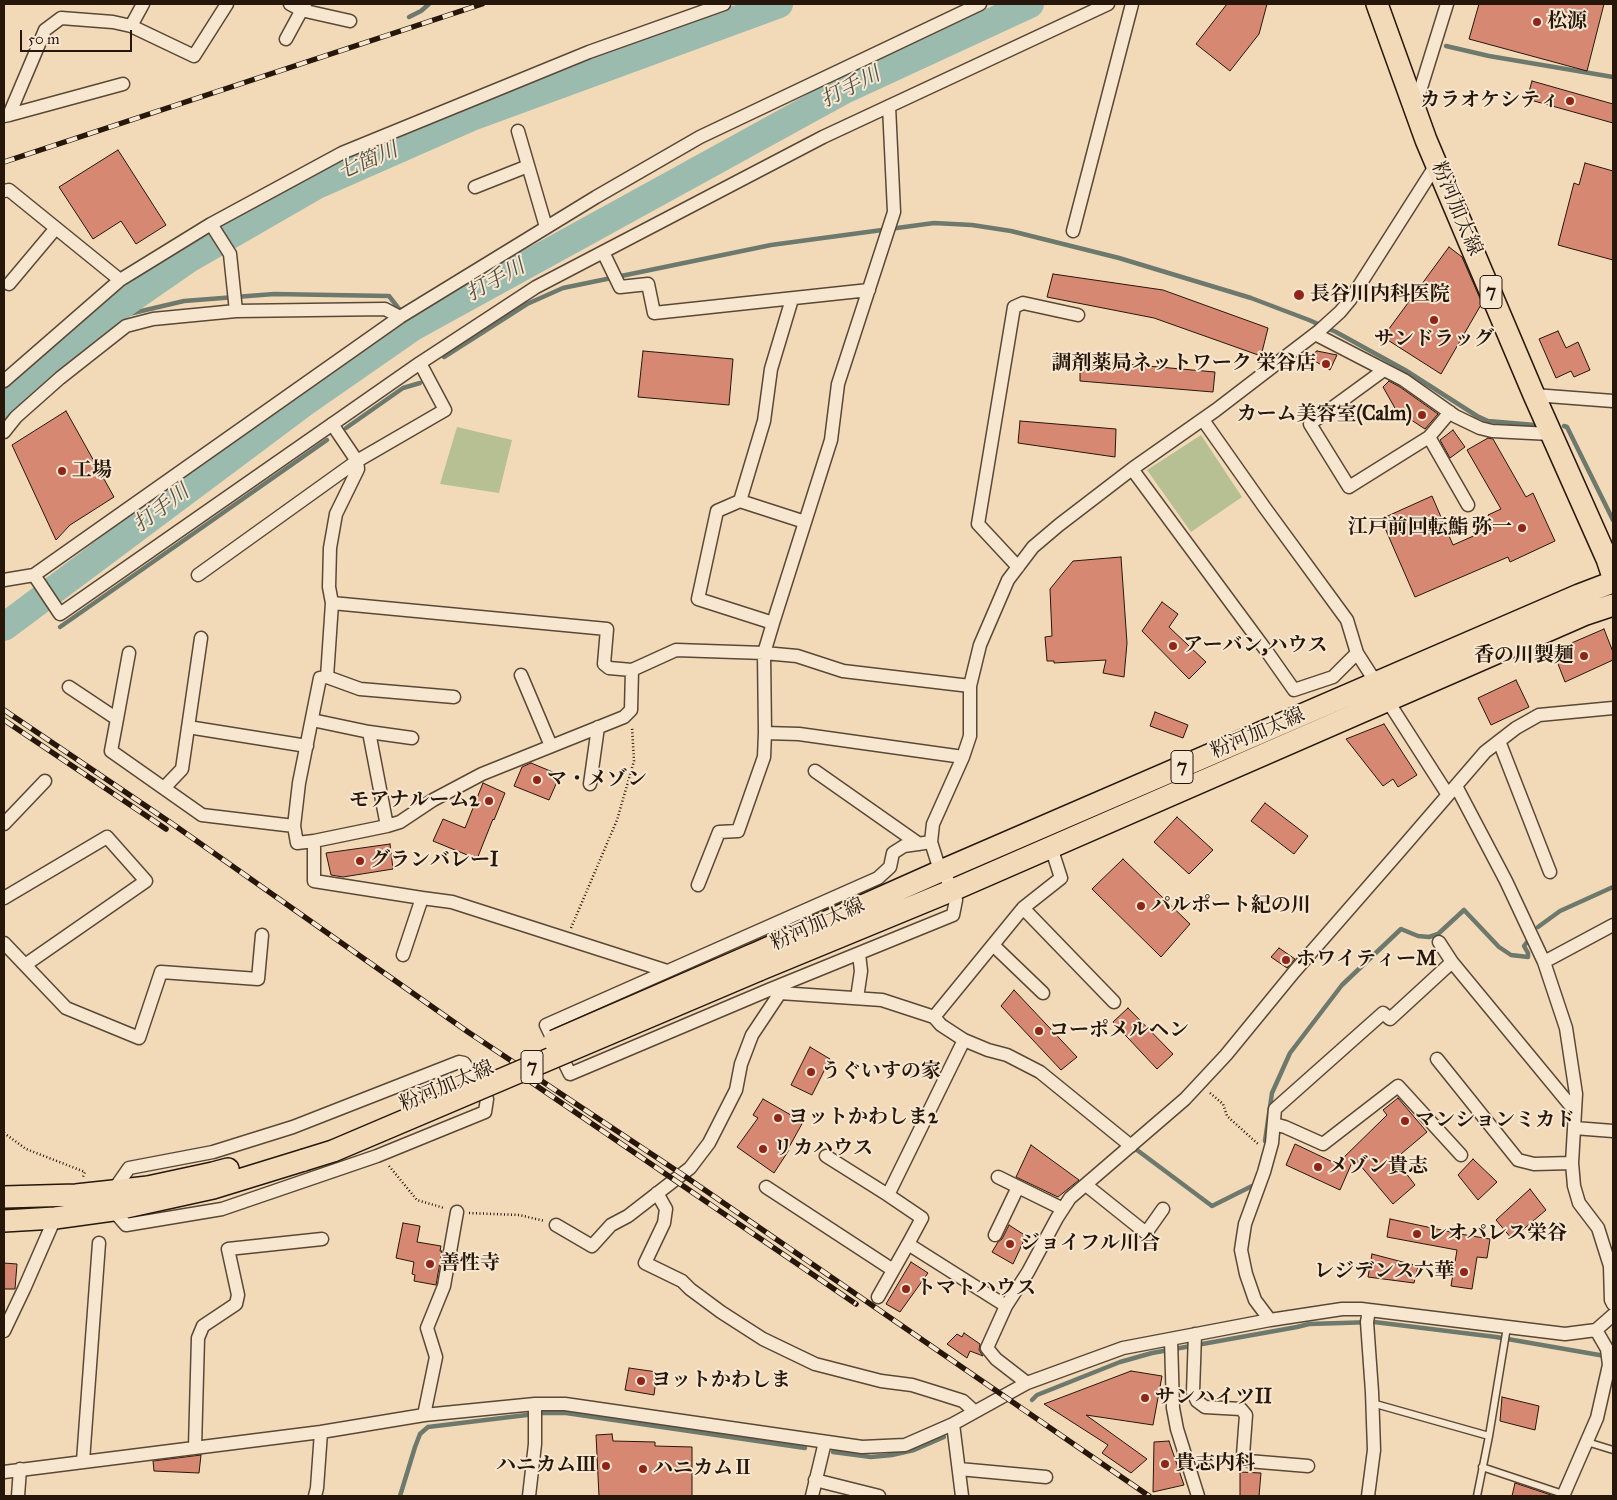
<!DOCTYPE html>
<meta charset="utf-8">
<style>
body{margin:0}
#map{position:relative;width:1617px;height:1500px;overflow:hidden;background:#f2dab8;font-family:"IM FELL Great Primer",serif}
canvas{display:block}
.frame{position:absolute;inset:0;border:5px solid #27170a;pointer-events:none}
.scale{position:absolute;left:20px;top:30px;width:112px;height:22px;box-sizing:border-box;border:2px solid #27170a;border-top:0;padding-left:6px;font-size:15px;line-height:18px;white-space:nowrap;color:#27170a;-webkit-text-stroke:4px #f7e7d1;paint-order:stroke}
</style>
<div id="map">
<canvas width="1617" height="1500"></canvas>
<div class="frame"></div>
<div class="scale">50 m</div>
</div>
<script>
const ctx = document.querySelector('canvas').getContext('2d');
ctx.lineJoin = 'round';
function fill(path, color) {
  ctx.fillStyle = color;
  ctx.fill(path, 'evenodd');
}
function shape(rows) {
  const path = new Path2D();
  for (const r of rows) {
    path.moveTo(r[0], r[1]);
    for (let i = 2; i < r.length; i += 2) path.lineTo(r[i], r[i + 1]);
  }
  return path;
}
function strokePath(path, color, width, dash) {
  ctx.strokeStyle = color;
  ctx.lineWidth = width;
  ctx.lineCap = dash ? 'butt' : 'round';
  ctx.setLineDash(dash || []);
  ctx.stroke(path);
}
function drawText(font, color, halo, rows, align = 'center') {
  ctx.font = font + ' "IM FELL Great Primer","Noto Serif JP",serif';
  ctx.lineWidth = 4;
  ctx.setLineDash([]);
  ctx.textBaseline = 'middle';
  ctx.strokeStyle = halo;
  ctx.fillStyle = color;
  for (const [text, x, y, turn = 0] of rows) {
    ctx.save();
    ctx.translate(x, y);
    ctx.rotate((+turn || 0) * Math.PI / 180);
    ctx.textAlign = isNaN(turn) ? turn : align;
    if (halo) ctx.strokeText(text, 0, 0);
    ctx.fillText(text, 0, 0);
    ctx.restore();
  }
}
fill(shape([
 [457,427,512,440,499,493,440,484],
 [1201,435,1242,497,1191,532,1147,470]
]), '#b7c092');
strokePath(shape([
 [409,17,421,11,429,4],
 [1446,46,1489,56,1613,77],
 [99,321,184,301,274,294,389,296,413,327],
 [444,357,527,304,563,288,771,245,934,223,972,225,1011,231,1119,258,1251,298,1309,320,1336,332,1405,370,1477,416,1488,421,1535,425],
 [1564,426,1567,427,1613,520],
 [346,428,403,388,420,383],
 [60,627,327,440],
 [1538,927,1560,911,1613,887],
 [1265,1141,1272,1093,1290,1053,1342,985,1401,929,1418,936,1429,937,1438,934,1464,910,1499,947,1511,955,1528,957,1528,953,1524,946,1527,942],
 [1137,1150,1212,1206,1252,1186],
 [1032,1400,1037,1395,1120,1362,1152,1353,1297,1327,1309,1324,1374,1322,1496,1337,1605,1356],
 [833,1452,871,1457,892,1455,914,1450,944,1437],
 [400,1496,415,1447,420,1434,428,1427,543,1413,566,1413,805,1448]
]), '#6d796c', 4.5);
strokePath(shape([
 [4,406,99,321,190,258,315,186,474,116,779,4],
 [4,627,305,402,413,327,844,90,1030,4]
]), '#9bbbae', 28);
const building = shape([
 [1227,4,1267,4,1259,34,1230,71,1196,44,1227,4],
 [1479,4,1604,4,1587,71,1469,39,1479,4],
 [1532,81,1613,104,1613,123,1527,99,1532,81],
 [118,150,166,225,136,244,121,221,93,239,59,187,118,150],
 [1585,163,1613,171,1613,260,1558,245,1574,183,1579,185,1585,163],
 [1449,247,1462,257,1482,303,1441,374,1383,337,1449,247],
 [1053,274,1163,290,1268,328,1261,356,1154,318,1047,297,1053,274],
 [1558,331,1566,348,1578,342,1590,370,1574,377,1571,371,1556,378,1539,339,1558,331],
 [643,351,733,359,729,405,638,397,643,351],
 [1317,351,1337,355,1330,370,1308,357,1317,351],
 [1080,360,1215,372,1213,392,1080,381,1080,360],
 [1389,381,1400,387,1438,414,1425,429,1396,410,1383,387,1389,381],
 [66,411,114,497,70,525,56,540,12,445,66,411],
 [1020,421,1116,429,1115,457,1018,443,1020,421],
 [1453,430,1465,447,1450,458,1440,440,1453,430],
 [1488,438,1493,439,1526,497,1533,493,1555,541,1510,562,1508,557,1415,597,1381,519,1432,496,1453,545,1494,527,1488,515,1501,509,1467,450,1488,438],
 [1121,557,1127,643,1124,677,1103,673,1106,660,1054,663,1054,661,1047,661,1045,637,1052,636,1050,589,1073,561,1121,557],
 [1162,602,1178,614,1169,627,1206,662,1189,679,1142,631,1162,602],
 [1604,629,1613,652,1613,660,1565,682,1553,651,1604,629],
 [1516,680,1529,707,1491,725,1478,698,1516,680],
 [1155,712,1188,725,1183,738,1150,726,1155,712],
 [1384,724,1417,775,1398,787,1393,779,1383,786,1346,739,1384,724],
 [531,763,560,775,549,800,514,786,522,767,531,763],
 [483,783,505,793,494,820,493,819,477,859,433,841,443,819,465,828,483,783],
 [1265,803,1308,836,1294,854,1251,821,1265,803],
 [1177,817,1213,850,1189,874,1154,842,1177,817],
 [390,844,393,869,343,877,331,875,326,853,390,844],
 [1123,859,1190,924,1161,957,1092,889,1123,859],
 [1279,948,1295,959,1287,968,1271,957,1279,948],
 [1014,990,1077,1057,1061,1070,1001,1006,1014,990],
 [1128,1008,1173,1054,1157,1069,1113,1022,1128,1008],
 [810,1047,830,1059,812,1095,791,1085,810,1047],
 [1398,1098,1427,1132,1395,1159,1415,1185,1393,1204,1354,1158,1340,1190,1286,1165,1295,1144,1337,1164,1387,1115,1383,1110,1398,1098],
 [763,1099,803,1122,788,1149,789,1150,774,1173,737,1147,758,1118,753,1115,763,1099],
 [1031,1145,1079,1180,1058,1197,1016,1177,1031,1145],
 [1473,1159,1497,1182,1478,1200,1458,1175,1473,1159],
 [1530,1189,1546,1210,1512,1239,1496,1220,1530,1189],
 [1390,1219,1460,1234,1490,1239,1487,1258,1477,1257,1472,1289,1451,1286,1457,1250,1387,1237,1390,1219],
 [403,1223,420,1226,417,1242,441,1246,440,1251,442,1251,436,1285,414,1281,415,1275,412,1274,414,1262,396,1258,403,1223],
 [1009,1225,1026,1236,1013,1264,992,1252,998,1242,1002,1239,1009,1225],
 [1372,1254,1418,1266,1414,1283,1368,1277,1372,1254],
 [911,1262,928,1273,900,1312,886,1304,911,1262],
 [4,1263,17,1264,15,1289,4,1289,4,1263],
 [964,1333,980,1344,979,1350,983,1356,970,1351,967,1358,947,1344,957,1334,962,1337,964,1333],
 [629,1368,657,1372,654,1395,625,1390,629,1368],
 [1131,1371,1162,1376,1153,1425,1086,1415,1147,1459,1131,1473,1102,1453,1108,1445,1044,1404,1131,1371],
 [1502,1397,1539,1406,1535,1430,1500,1421,1502,1397],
 [612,1434,613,1441,655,1442,655,1446,692,1447,692,1496,599,1496,596,1435,612,1434],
 [1169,1441,1184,1485,1153,1492,1154,1442,1169,1441],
 [201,1455,199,1473,154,1471,153,1461,201,1455],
 [1240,1472,1261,1473,1259,1496,1240,1496,1240,1472],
 [1515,1483,1554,1496,1512,1496,1515,1483]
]);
fill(building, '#d68872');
strokePath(building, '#27170a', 1);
const service = shape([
 [1372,1403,1489,1436],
 [1587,1442,1613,1450],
 [1482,1467,1563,1494],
 [1477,1496,1489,1436,1507,1327]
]);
const minor = shape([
 [143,4,131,26,194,56,227,4],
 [290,4,301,10,350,21],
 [286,39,305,4],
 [1415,107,1447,4],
 [9,115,123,84],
 [4,116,9,115,45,30,61,18,113,22,131,26],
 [518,131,546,227],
 [475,187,528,166],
 [4,191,9,190,120,280],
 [211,224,230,254,236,311],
 [1073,231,1132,4],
 [603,252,620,287,648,284,654,313,869,290],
 [9,284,56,228],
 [792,299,771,369,764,421,740,501,805,522],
 [1315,334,1404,380,1455,416,1480,428,1492,431,1551,434],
 [1384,370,1310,424,1349,487,1429,437,1450,412],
 [4,381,120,280,211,224,342,153,589,52,724,4],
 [1534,395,1613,401],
 [1203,420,1265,508,1347,620,1357,653,1448,795],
 [332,424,357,461,358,469,336,514,330,548,329,587,332,603,607,629,604,664,609,668,632,670],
 [4,432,16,417,60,378,126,326,153,319,236,311,385,309,400,317],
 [1429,437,1468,505],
 [1132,469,1268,653,1294,690,1333,677,1357,653],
 [740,501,717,511,698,599,773,623,764,653,765,733],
 [1018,567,978,524,1014,307,1023,303,1078,315],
 [34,575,60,614,420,363,536,287,823,137,1108,4],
 [198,575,357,461,445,410,420,363],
 [4,580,34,575,400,317,596,197,700,137,980,4],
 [332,603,327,677,320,678,299,783,294,826,297,843,314,841,314,881,422,898],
 [773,623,831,440,838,384,894,212,889,106],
 [521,675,551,746],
 [327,677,360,689,454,697],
 [69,687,117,719,129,653],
 [117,719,111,751,202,815,294,826],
 [312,720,369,732,412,738],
 [188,727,307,746],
 [369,732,387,826],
 [1499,741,1550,872],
 [815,771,919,844],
 [590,784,598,727],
 [1456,786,1506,881,1544,962,1566,1028,1576,1094,1572,1163,1574,1186,1579,1203,1598,1228,1610,1266,1611,1300,1613,1304],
 [164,788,182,769,201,638],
 [4,824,45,781],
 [314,841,387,826,400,822,433,800,482,774,624,717,631,710,632,670,676,650,764,653,797,656,843,671,970,686],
 [931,842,904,846,893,853,890,867,878,878,546,1025,570,1074,771,989,953,915,956,900,953,890,937,861,931,842,933,824,963,757,970,736,970,686,980,645,1008,580,1033,547,1059,525,1132,469,1216,410,1319,331,1340,312,1350,300,1436,165],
 [698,885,719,832,738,831,764,757,765,733,799,734,963,757],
 [4,898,107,837,146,881,25,965],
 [1023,908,1061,878,1051,847],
 [4,943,66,1008,139,1038,161,972,258,979,262,935],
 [993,945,1043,993],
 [403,955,422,898,452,902,667,971],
 [1452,962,1575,1111],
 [1544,962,1613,925],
 [771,989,780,993,882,1000,934,1017,941,1025,964,1040,988,1050,1007,1055,1040,1072,1131,1146],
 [857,998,861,971,859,954],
 [934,1017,1023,908,1114,1002],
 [964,1040,888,1195,922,1218,908,1244,1006,1306],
 [1437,1059,1518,1160,1534,1164,1572,1163],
 [1274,1124,1285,1127,1323,1144,1398,1086,1461,1155],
 [1574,1128,1613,1131],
 [826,1156,888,1195],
 [998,1177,1063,1209],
 [1086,1185,1146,1233,1163,1209],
 [766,1187,893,1270],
 [113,1191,129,1168,213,1152,293,1127,459,1062,464,1063,487,1099,485,1112,377,1156,222,1209,126,1225,113,1210],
 [657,1193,666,1209,664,1223,645,1263,682,1281,690,1289,721,1312,763,1339,815,1364,881,1381,912,1385,941,1394,963,1401,974,1411],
 [556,1225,592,1246,611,1225,628,1216,690,1168,709,1143,736,1090,741,1064,752,1035,780,993],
 [995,1235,1018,1187],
 [878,1297,908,1244],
 [1270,1320,1255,1300,1246,1274,1241,1250,1245,1224,1264,1172,1272,1143,1275,1109,1383,1013,1390,1019,1452,962,1439,942],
 [1596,1330,1607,1349,1609,1365,1613,1368],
 [4,1331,24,1289,55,1218],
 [1195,1334,1193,1392,1197,1401,1205,1407,1241,1409,1246,1415,1243,1455,1248,1461,1308,1466],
 [1171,1339,1173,1408,1177,1429,1198,1496],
 [1027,1383,996,1359,987,1348,1006,1306,1028,1272,1057,1218,1070,1198,1185,1099,1226,1055,1294,972,1397,854,1485,752,1516,728,1539,715,1613,708],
 [424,1415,436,1357,427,1328,444,1286,457,1212],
 [953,1424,962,1496],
 [195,1447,198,1338,203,1326,236,1304,238,1295,228,1249,322,1239],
 [83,1461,99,1243],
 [959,1469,1046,1477],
 [4,1472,321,1432,424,1415,535,1404,565,1404,862,1447,905,1445,953,1424,1027,1383,1123,1348,1270,1320,1342,1309,1361,1309,1565,1334,1596,1330,1613,1315],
 [815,1480,879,1496],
 [18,1496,20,1469],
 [315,1496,317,1488,321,1432],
 [529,1496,535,1444,535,1404],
 [812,1496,825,1442],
 [1368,1496,1374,1450,1372,1392,1367,1322,1369,1310],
 [1563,1496,1597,1418,1609,1365]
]);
const primary = shape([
 [1377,4,1426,140,1534,395,1607,559,1613,577],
 [752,955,943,870,1579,595,1613,582],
 [759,970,953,890,1586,614,1613,605],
 [4,1197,76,1195,113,1191,148,1187,213,1173,228,1169],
 [4,1221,55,1218,113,1210,213,1188,304,1160]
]);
strokePath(service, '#5a4836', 9);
strokePath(minor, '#5a4836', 15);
strokePath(primary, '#27170a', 24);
strokePath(shape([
 [571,928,617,820,634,761,632,727],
 [1210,1093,1223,1104,1227,1116,1258,1144],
 [4,1133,26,1149,85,1172,83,1177],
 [389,1166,417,1200,444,1208],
 [469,1213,519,1215,545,1221]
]), '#27170a', 2.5, [1, 2.5]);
strokePath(service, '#f7e7d1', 6);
strokePath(minor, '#f7e7d1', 12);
strokePath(primary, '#f2dab8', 21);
const rail = shape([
 [4,162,482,4],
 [4,710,174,825,468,1032,683,1175,1149,1496],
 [4,720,166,829],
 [509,1067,856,1304]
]);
strokePath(rail, '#27170a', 5.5);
strokePath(rail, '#f7e7d1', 4, [11]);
const primaryBridge = shape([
 [554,1041,752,955],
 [304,1160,333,1151,759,970]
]);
strokePath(primaryBridge, '#27170a', 24, []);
strokePath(primaryBridge, '#f2dab8', 21);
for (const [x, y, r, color] of [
 [1537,22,5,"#8f2418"],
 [1570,101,5,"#8f2418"],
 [1299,295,6,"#8f2418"],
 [1434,320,5,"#8f2418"],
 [1326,364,5,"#8f2418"],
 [1422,415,5,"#8f2418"],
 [62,471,5,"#8f2418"],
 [1522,528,5,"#8f2418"],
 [1173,646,5,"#8f2418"],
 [1584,656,5,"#8f2418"],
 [537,780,5,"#8f2418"],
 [489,801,5,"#8f2418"],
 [360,861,5,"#8f2418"],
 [1141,906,5,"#8f2418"],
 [1286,960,5,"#8f2418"],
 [1039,1031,5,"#8f2418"],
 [811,1072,5,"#8f2418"],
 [778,1118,5,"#8f2418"],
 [1405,1121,5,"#8f2418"],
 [763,1149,5,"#8f2418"],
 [1318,1167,5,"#8f2418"],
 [1417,1234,5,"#8f2418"],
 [1010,1244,5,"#8f2418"],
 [430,1264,5,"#8f2418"],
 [1464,1272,5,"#8f2418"],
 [906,1289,5,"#8f2418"],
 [641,1381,5,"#8f2418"],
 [1145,1398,5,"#8f2418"],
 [1165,1464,5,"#8f2418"],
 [606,1466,5,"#8f2418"],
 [643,1469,5,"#8f2418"]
]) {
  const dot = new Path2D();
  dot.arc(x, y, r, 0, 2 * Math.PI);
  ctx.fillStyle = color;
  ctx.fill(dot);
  strokePath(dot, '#f7e7d1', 2);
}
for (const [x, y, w] of [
 [1491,292,22],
 [1182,767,22],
 [532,1067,22]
]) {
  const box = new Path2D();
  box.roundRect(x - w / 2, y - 16.5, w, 33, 4);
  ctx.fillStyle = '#f7e7d1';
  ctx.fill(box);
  strokePath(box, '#27170a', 1);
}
drawText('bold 19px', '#27170a', null, [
 ["7",1491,292],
 ["7",1182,767],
 ["7",532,1067]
]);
drawText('bold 20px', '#27170a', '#f7e7d1', [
 ["松源",1547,22],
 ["カラオケシティ",1560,101,"right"],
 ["長谷川内科医院",1310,295],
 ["サンドラッグ",1434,340,"center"],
 ["調剤薬局ネットワーク 栄谷店",1316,364,"right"],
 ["カーム美容室(Calm)",1412,415,"right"],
 ["工場",72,471],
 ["江戸前回転鮨 弥一",1512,528,"right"],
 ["アーバン,ハウス",1183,646],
 ["香の川製麺",1574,656,"right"],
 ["マ・メゾン",547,780],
 ["モアナルーム2",479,801,"right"],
 ["グランバレーI",370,861],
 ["パルポート紀の川",1151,906],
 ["ホワイティーM",1296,960],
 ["コーポメルヘン",1049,1031],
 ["うぐいすの家",821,1072],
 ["ヨットかわしま2",788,1118],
 ["マンションミカド",1415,1121],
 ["リカハウス",773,1149],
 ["メゾン貴志",1328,1167],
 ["レオパレス栄谷",1427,1234],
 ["ジョイフル川合",1020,1244],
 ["善性寺",440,1264],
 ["レジデンス六華",1454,1272,"right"],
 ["トマトハウス",916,1289],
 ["ヨットかわしま",651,1381],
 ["サンハイツII",1155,1398],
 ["貴志内科",1175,1464],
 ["ハニカムⅢ",596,1466,"right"],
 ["ハニカムⅡ",653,1469]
], 'left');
drawText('20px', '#27170a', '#f7e7d1', [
 ["粉河加太線",1456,209,67],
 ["粉河加太線",1258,734,-23],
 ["粉河加太線",818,925,-24],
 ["粉河加太線",447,1087,-23]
]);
drawText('italic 21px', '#505043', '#f7e7d1', [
 ["打手川",851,88,-27],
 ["七箇川",368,162,-23],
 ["打手川",496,281,-29],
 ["打手川",162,509,-37]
]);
</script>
